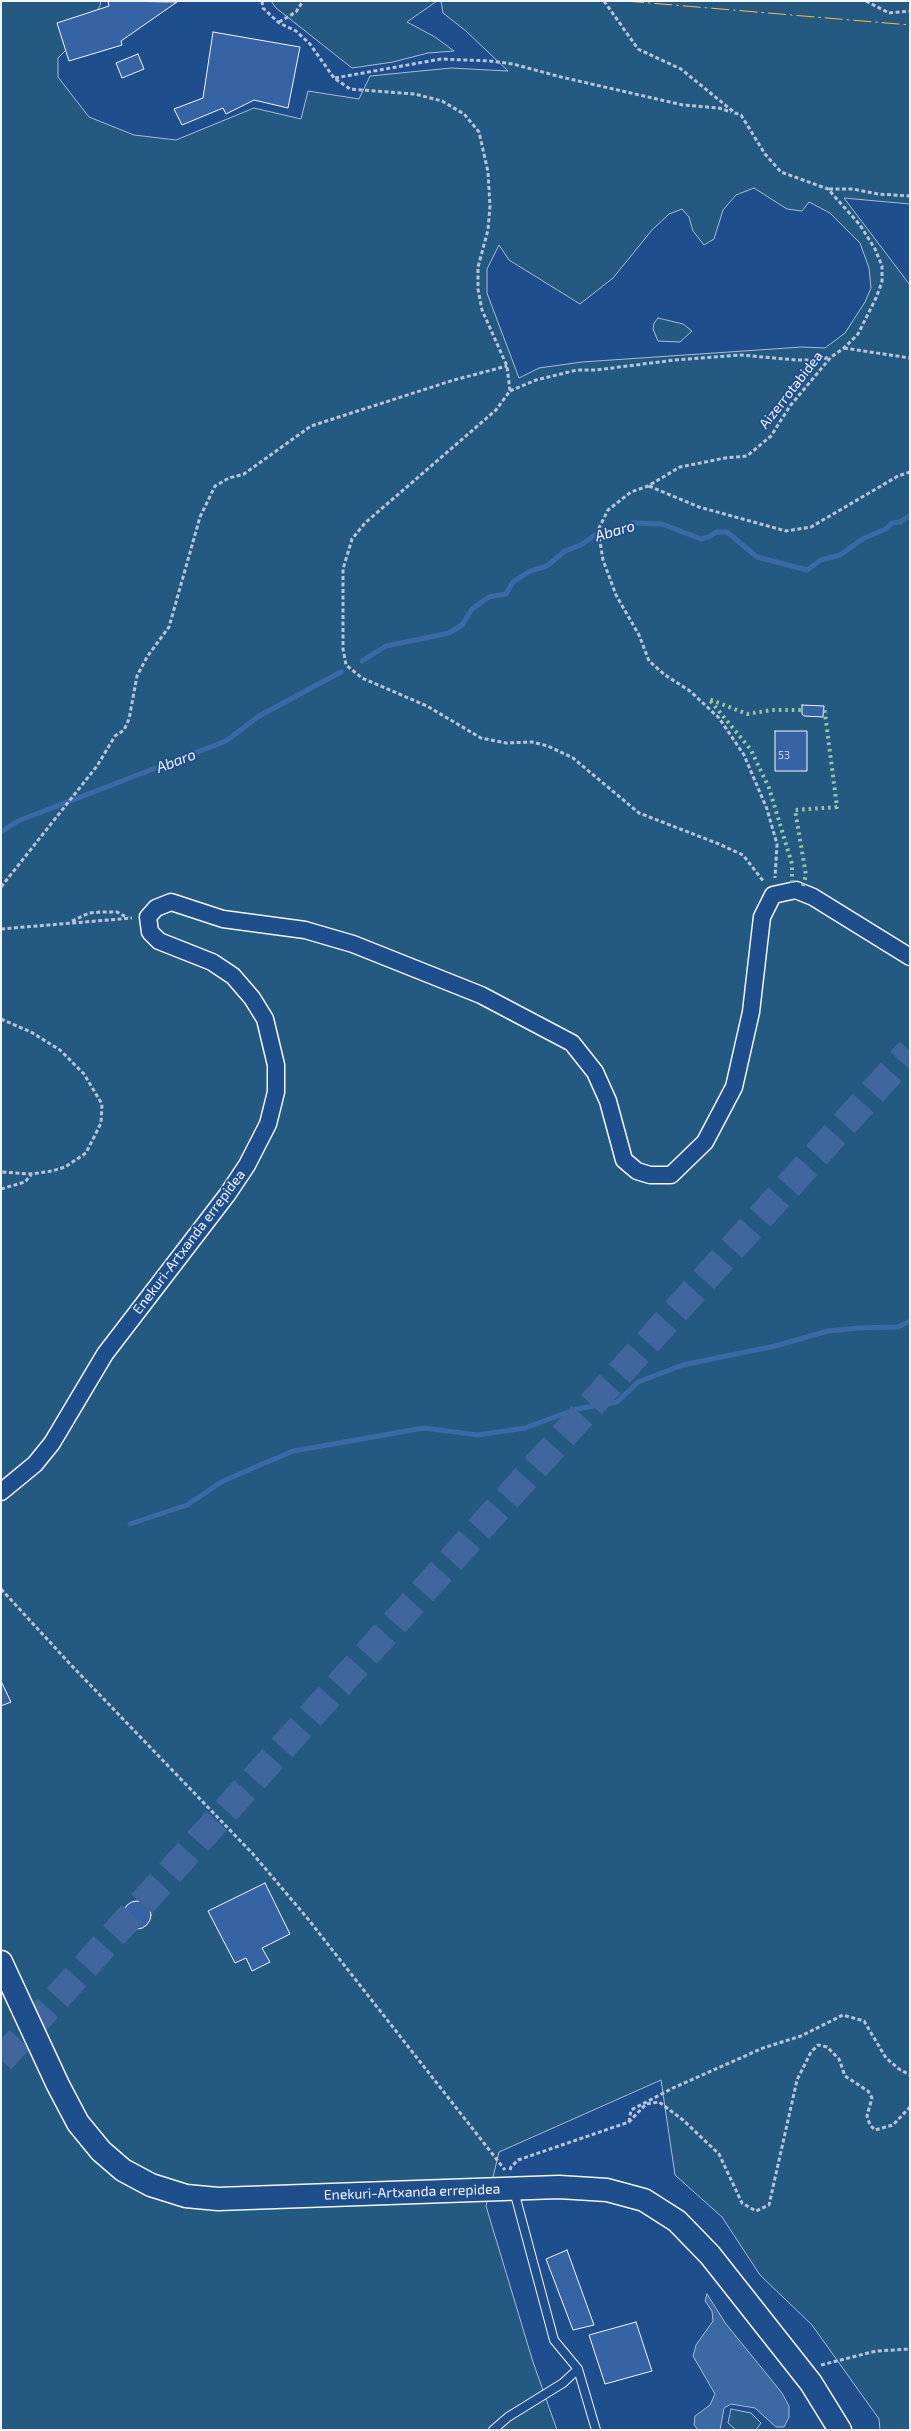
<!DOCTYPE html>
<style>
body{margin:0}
#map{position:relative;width:911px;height:2431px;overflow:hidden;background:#1f4e8c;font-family:"Exo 2",sans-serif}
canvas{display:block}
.frame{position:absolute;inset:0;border:2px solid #f2f6ff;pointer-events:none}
</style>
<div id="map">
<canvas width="911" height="2431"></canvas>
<div class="frame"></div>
</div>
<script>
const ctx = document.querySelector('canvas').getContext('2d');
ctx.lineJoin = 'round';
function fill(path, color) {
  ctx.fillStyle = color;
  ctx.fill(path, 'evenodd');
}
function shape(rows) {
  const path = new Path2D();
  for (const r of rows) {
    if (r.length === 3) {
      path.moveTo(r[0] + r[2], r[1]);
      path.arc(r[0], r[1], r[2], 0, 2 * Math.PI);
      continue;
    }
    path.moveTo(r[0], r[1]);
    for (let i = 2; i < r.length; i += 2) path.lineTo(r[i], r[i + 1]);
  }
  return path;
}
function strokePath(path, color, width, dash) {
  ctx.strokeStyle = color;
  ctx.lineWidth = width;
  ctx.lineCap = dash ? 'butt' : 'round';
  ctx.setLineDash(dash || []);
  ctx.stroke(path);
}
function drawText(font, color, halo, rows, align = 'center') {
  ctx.font = font + ' "Exo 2",sans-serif';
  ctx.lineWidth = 4;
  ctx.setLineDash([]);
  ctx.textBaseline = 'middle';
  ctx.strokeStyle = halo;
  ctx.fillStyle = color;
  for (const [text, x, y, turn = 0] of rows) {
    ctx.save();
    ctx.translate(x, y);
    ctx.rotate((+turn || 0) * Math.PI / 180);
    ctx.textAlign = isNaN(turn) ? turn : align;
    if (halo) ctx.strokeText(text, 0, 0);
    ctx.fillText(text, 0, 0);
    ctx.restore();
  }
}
const green = shape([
 [1,1,101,1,100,6,77,39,58,58,58,77,89,117,134,135,176,140,254,108,301,119,308,91,359,99,370,76,451,68,508,71,466,31,443,13,441,1,910,1,910,204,844,198,910,285,910,2430,880,2430,879,2419,812,2325,760,2275,722,2217,675,2175,661,2080,499,2152,486,2206,533,2362,557,2430,1,2430,1,1],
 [754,188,787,209,802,211,809,202,830,213,860,243,869,268,871,288,865,302,845,333,825,348,802,347,582,362,539,368,519,378,487,293,487,269,499,245,509,260,580,304,613,278,652,230,669,214,682,209,689,217,693,231,704,245,714,239,723,210,736,195,754,188],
 [271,1,437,1,407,22,435,37,454,51,428,53,393,62,352,68,276,8,271,1],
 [658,318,683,324,692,331,680,342,658,341,653,329,654,323,658,318],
 [731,2409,751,2413,761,2423,756,2430,736,2430,728,2423,731,2409]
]);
fill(green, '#245a82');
strokePath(green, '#a8bbd7', 1);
const water = shape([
 [707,2294,726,2324,782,2393,789,2406,789,2417,784,2427,776,2427,755,2408,731,2404,724,2408,720,2430,698,2430,694,2425,695,2416,710,2405,715,2394,693,2356,696,2345,713,2321,712,2311,705,2301,707,2294]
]);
fill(water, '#3b69a3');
strokePath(water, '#a8bbd7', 1);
strokePath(shape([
 [362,661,386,646,449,633,462,625,472,609,489,597,506,594,513,582,530,571,547,566,565,551,581,545,598,533,622,529,633,523,662,524,701,539,709,537,716,532,727,532,757,557,807,570,821,560,840,555,864,538,886,529,892,523,900,522,910,516],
 [1,832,18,821,226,741,259,716,341,672],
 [130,1524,187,1505,223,1481,293,1451,424,1428,478,1435,525,1428,576,1409,617,1402,638,1382,683,1365,775,1346,828,1331,859,1328,898,1327,910,1321]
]), '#3b69a3', 5);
const building = shape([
 [108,1,177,2,121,41,122,45,69,61,57,23,109,6,108,1],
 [213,32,300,47,288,108,254,100,226,114,223,108,182,125,174,109,203,98,213,32],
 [138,54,144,69,122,78,116,63,138,54],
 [802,705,824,706,823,717,804,716,802,714,802,705],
 [775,731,807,731,807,771,775,771,775,731],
 [1,1681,11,1702,1,1706,1,1681],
 [265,1883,290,1934,262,1948,270,1962,252,1971,246,1958,235,1963,208,1911,265,1883],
 [137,1915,14],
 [567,2250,594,2325,573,2330,546,2259,567,2250],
 [636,2322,652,2371,605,2384,589,2335,636,2322]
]);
fill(building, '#3563a3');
strokePath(building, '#f2f6ff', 1);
strokePath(shape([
 [1,2060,910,1051]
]), '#3f679d', 28, [28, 14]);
const lane = shape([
 [514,2191,554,2340,578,2369,596,2430],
 [493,2430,508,2417,563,2383,578,2369]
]);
const street = shape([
 [1,1492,35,1464,52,1443,105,1354,227,1195,247,1165,268,1124,276,1092,276,1065,265,1019,252,998,233,976,212,962,159,941,150,932,148,917,156,908,171,902,223,919,305,930,353,944,481,995,572,1043,595,1072,608,1101,624,1160,637,1171,650,1175,671,1175,705,1142,734,1087,751,1012,762,917,773,895,796,890,813,897,910,957]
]);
const secondary = shape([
 [1,1962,58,2085,78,2123,101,2151,123,2170,151,2185,186,2196,218,2199,559,2187,607,2190,644,2200,677,2221,710,2255,811,2383,840,2430]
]);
strokePath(lane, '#f2f6ff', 10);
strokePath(street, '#f2f6ff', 19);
strokePath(secondary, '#f2f6ff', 25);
strokePath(shape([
 [262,1,263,8,279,23,296,31,310,44,334,78,350,89,415,94,442,101,464,114,479,132,488,172,490,206,488,230,478,267,478,289,482,310,507,366,510,391,496,410,365,523,352,539,343,569,343,649,346,665,362,678,427,706,481,738,506,743,532,742,548,746,573,758,639,813,719,844,743,855,764,882],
 [604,1,638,49,681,69,735,113,741,115,765,154,781,172,828,189,860,225,875,249,882,266,882,282,876,298,858,334,844,348,831,357,790,406,771,436,747,456,725,458,680,467,648,486,631,492,608,510,598,530,603,560,616,595,639,635,649,661,665,675,690,691,719,718,744,755,767,809,777,844,775,878],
 [866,1,889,13,910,11],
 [279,22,296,12,303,1],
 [335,78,441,59,490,61,513,64,561,77,683,105,719,108,731,112],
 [829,189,853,189,878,194,910,196],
 [844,348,910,358],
 [510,391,536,380,577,370,596,370,675,360,741,355,796,360,817,360,830,357],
 [649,486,699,507,786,531,811,527,898,476,910,472],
 [1,887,97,766,115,736,124,730,129,719,137,676,147,657,169,627,200,517,215,486,229,478,244,474,311,426,454,380,507,366],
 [72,921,89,913,101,912,117,912,128,918],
 [1,929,132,918],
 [1,1019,31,1032,60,1050,84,1074,102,1104,101,1123,86,1153,65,1167,52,1171,31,1174,1,1172],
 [1,1189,25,1182,31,1175],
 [1,1589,71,1665,253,1854,308,1919,505,2170],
 [629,2122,631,2110,673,2088,763,2048,801,2036,843,2015,864,2021,886,2058,899,2069,910,2075],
 [510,2170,511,2167,518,2160,629,2122,646,2104,659,2102,683,2120,719,2154,742,2203,756,2211,769,2205,797,2080,811,2052,818,2045,827,2047,839,2059,845,2076,868,2091,872,2098,867,2116,870,2125,875,2130,893,2125,910,2107],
 [821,2365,876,2351,910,2349]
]), '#b3c4dc', 3, [4, 2.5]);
strokePath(lane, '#1f4e8c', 8);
strokePath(street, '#1f4e8c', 16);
strokePath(secondary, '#1f4e8c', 22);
strokePath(shape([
 [792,883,792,864,769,788,751,750,709,699,747,714,772,710,802,710],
 [803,886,806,875,795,810,837,807,824,706]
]), '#97c8a6', 4, [2.5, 4]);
strokePath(shape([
 [626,1,910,25]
]), '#ffb74d', 1, [18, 4, 2.5, 4]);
drawText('11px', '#c3d1e8', null, [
 ["53",784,755]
]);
drawText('14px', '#f2f6ff', '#1f4e8c', [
 ["Aizerrotabidea",791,390,-52],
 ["Enekuri-Artxanda errepidea",189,1242,-53],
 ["Enekuri-Artxanda errepidea",412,2192,-2]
]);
drawText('italic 15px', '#f2f6ff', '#1f4e8c', [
 ["Abaro",615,531,-16],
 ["Abaro",176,761,-21]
]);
</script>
